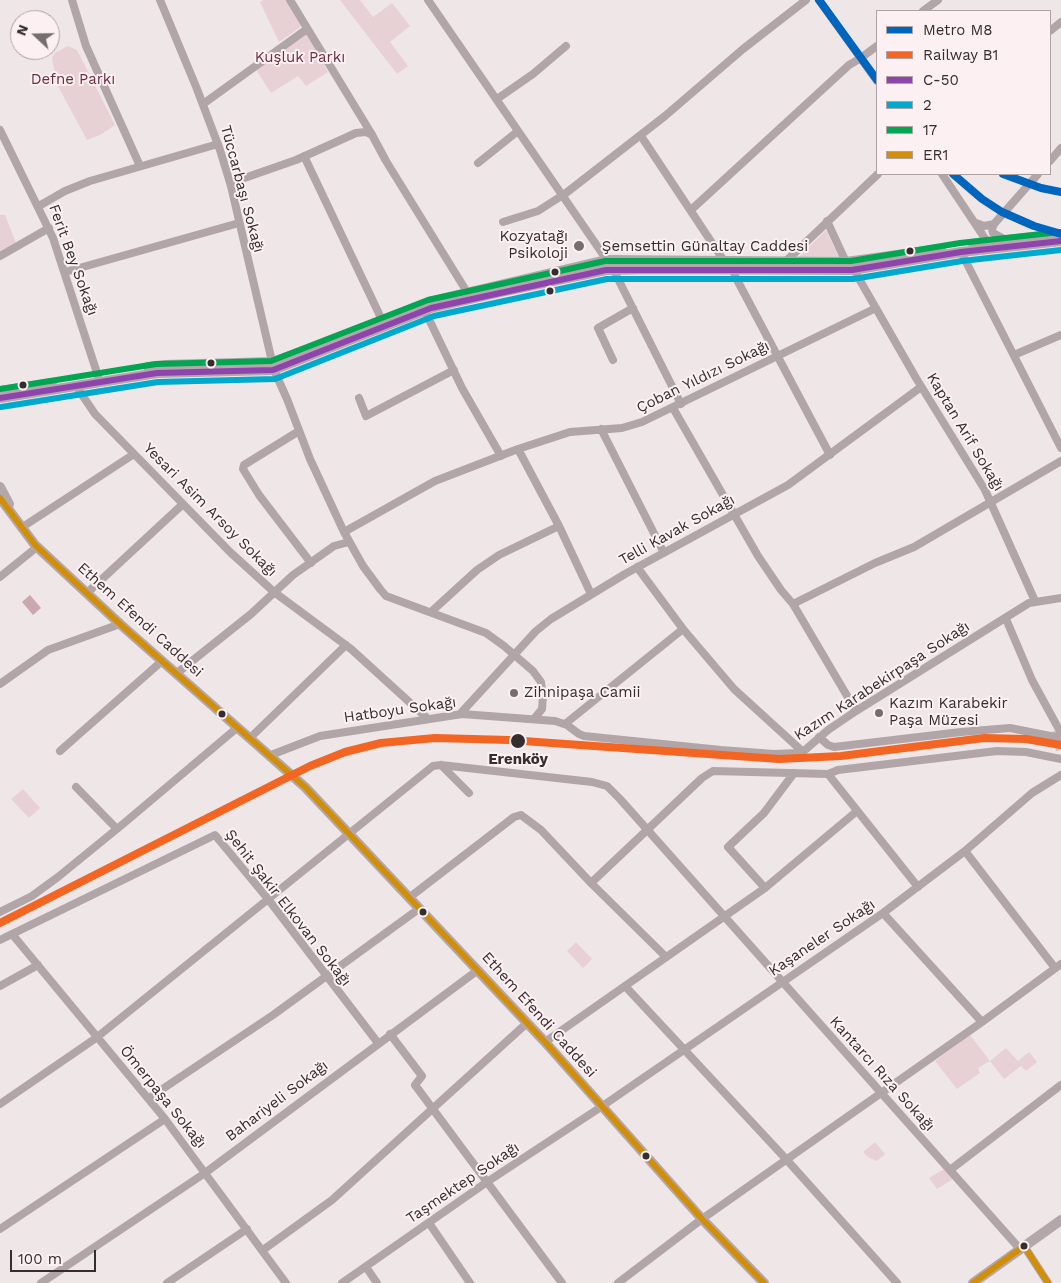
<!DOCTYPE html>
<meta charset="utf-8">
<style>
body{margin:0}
#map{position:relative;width:1061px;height:1283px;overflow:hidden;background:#eee6e7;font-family:"Work Sans",sans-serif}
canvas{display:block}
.legend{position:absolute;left:876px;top:10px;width:175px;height:165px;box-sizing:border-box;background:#fdf0f2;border:1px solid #ada2a4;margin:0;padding:6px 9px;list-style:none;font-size:15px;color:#342e2f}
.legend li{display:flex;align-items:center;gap:10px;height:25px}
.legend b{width:25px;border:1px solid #ada2a4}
.north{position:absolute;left:10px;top:10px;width:50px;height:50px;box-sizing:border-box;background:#fdf0f2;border:1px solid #ada2a4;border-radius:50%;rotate:291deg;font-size:14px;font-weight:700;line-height:20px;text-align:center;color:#342e2f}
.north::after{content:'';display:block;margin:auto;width:18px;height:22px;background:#756e6f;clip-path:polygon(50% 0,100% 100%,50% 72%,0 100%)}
.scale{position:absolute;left:10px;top:1250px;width:86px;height:22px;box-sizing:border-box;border:2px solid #342e2f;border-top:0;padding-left:6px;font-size:15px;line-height:18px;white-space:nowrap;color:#342e2f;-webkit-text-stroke:4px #fdf0f2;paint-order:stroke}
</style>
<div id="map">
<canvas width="1061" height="1283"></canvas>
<ul class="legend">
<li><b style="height:6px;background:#0065bd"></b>Metro M8</li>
<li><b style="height:6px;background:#f26522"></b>Railway B1</li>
<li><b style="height:6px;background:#8e44ad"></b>C-50</li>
<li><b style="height:6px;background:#00a9ce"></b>2</li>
<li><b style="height:6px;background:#00a651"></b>17</li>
<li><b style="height:6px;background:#d08e09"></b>ER1</li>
</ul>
<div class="north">N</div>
<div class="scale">100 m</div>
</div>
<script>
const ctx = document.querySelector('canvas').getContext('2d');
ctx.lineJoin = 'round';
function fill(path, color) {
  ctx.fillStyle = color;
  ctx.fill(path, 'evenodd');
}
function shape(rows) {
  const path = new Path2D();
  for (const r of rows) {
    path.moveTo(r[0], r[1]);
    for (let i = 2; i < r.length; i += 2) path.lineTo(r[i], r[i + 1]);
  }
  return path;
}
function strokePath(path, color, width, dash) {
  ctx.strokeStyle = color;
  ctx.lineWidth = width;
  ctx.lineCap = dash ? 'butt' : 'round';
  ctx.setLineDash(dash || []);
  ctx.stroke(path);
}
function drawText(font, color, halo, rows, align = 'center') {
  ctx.font = font + ' "Work Sans",sans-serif';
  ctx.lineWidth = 4;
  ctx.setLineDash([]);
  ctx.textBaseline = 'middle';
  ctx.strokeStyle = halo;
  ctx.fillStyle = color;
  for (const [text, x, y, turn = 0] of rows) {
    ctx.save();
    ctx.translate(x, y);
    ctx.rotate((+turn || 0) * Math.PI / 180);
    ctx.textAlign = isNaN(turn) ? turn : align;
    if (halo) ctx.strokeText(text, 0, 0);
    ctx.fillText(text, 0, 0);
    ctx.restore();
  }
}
fill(shape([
 [263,0,286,0,302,26,279,42,260,2],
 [340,0,360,0,373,17,392,3,410,26,390,42,408,66,397,74],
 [307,33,328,72,306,86,298,76,271,93,255,68],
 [68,46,77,50,115,125,100,135,87,140,53,77,55,74,52,58,55,53],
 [0,215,5,215,16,243,0,252],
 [826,230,839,257,799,257],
 [23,789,40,808,29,818,11,799],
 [576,942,592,959,583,968,567,951],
 [970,1035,990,1061,1006,1048,1018,1061,1029,1052,1037,1062,1026,1071,1021,1066,1004,1079,990,1061,978,1068,980,1073,957,1089,935,1061],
 [875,1142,885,1154,877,1161,868,1157,863,1152],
 [944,1169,953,1179,937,1189,929,1178]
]), '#e8d1d4');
fill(shape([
 [30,595,41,608,33,615,22,602]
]), '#caa8ae');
strokePath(shape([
 [1055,731,1061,755]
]), '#c9c1c2', 8, [8, 4]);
strokePath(shape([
 [72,0,86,46,140,166],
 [160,0,197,89,220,150,231,186,274,370,287,399,310,459,344,532,363,566,380,589,386,596,486,633,504,646,533,671,541,682,543,696,542,709,534,719],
 [290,0,371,133,386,161,467,292],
 [428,0,613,269,681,404],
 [819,0,877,81],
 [923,11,938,0],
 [1050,31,1061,22],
 [858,60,877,46],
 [497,99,533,74,566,46],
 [203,104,307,29],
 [0,130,53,238,98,376],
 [641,136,724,261],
 [304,156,382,320],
 [1050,161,1061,148],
 [478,163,518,131],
 [942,174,990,246],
 [230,183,296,160,356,133,366,132,372,135],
 [39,206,65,191,90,181,218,144],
 [691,210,849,65,861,58],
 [827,221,846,262,850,265,854,270,916,378,985,490,1035,601],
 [503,222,538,211,566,193,665,116,743,49,806,0],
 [976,223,984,226,994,224,1038,174],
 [994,224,992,229,993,233,1006,240],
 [961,252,1061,448],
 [0,256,49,228],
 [785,262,878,174],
 [732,266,735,276,830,455],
 [65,272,239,223],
 [425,311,462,388,501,456],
 [1014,355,1061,335],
 [613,360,598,328,633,308],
 [76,386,95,414,230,552,274,592,351,649,428,719],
 [359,398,366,416,454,370],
 [673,408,758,556,781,590,793,604,856,711],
 [601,429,664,553],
 [299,431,244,465,243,469,259,495,311,563],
 [518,449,559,526,591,594],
 [21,528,134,454],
 [344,532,435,481,518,449,570,432,622,428,642,422,876,308],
 [637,567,683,629,734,689,802,751],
 [0,577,37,547],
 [87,593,183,504],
 [793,604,875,563,914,547,1061,461],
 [431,612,477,570,499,555,559,526],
 [1006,619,1032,680,1061,733],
 [177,673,251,614,293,575,334,546,349,542],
 [0,684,48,650,120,624],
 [460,714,536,631,551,619,625,574,788,485,921,387],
 [565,724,683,629],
 [251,737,346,645],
 [819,737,828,745,834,747,961,732,1010,728,1061,738],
 [60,751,162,661],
 [271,755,320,736,462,714,555,721,567,725,579,734,584,736,721,750,774,754,798,753,805,750,828,730,856,711,1029,603,1061,598],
 [441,765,469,793],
 [828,774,918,887],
 [76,787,117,829],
 [965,851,1055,968],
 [591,883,702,778,713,771,828,774,838,770,997,751,1026,752,1061,759],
 [765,888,728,847,764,813,794,773],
 [410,897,514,817,521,815,541,830,591,883,666,957],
 [0,912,32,896,58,877,123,824,238,727],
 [883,913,982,1022],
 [12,934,165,1119,286,1283],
 [0,940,215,835,268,899,378,1043],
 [0,986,38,965],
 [625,986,786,1159,897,1283],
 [390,1034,422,1076,415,1085,562,1283],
 [545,1042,765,888,857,811],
 [149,1098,273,1015,420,908],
 [0,1104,96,1038,433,766,441,765,592,782,607,786,620,799,1020,1249],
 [950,1170,1061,1085],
 [429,1223,470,1283],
 [0,1229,165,1119],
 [1024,1246,1048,1283],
 [263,1250,332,1200,527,1023],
 [366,1267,377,1283],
 [41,1283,205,1173,478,970],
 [167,1283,247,1229],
 [342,1283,487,1182,601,1107,883,913,965,851,1032,793,1061,775],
 [618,1283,702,1219,982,1022,1061,964]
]), '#b2a5a7', 8);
strokePath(shape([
 [973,244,1061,234],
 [148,367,166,365,273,362,323,344,432,301,606,260,846,262,941,249],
 [0,391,52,383],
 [0,398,157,373,273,370,431,308,501,292,606,270,651,269,852,270,961,252,1061,241],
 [0,487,9,504],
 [0,498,35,545,120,624,305,787,545,1042,702,1219,764,1283],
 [973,1283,1061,1220]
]), '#b4a7ab', 10);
strokePath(shape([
 [0,398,157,373,273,370,431,308,606,270,852,270,961,252,1061,241]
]), '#8e44ad', 6);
strokePath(shape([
 [1,407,158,382,275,379,434,316,607,279,853,279,962,261,1061,250]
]), '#00a9ce', 6);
strokePath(shape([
 [0,389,156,364,271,361,428,300,605,261,851,261,960,243,1060,232]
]), '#00a651', 6);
strokePath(shape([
 [0,498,35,545,120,624,305,787,545,1042,702,1219,764,1283],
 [973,1283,1024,1246,1048,1283]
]), '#d08e09', 6);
strokePath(shape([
 [0,923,310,766,345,752,381,743,435,738,509,740,779,759,841,756,984,738,1026,739,1061,745]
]), '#f26522', 8);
strokePath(shape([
 [819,0,877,80],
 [953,174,982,199,1002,212,1034,226,1061,234],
 [1003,174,1041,188,1061,192]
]), '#0065bd', 8);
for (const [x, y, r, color] of [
 [579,246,6,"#756e6f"],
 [910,251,4.5,"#342e2f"],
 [555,272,4.5,"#342e2f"],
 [550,291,4.5,"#342e2f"],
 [211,363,4.5,"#342e2f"],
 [23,385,4.5,"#342e2f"],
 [514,693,5,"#756e6f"],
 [879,713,5,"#756e6f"],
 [222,714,4.5,"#342e2f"],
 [518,741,8,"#342e2f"],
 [423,912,4.5,"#342e2f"],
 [646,1156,4.5,"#342e2f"],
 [1024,1246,4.5,"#342e2f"]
]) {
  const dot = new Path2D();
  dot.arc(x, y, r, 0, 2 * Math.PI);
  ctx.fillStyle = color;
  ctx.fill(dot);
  strokePath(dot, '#fdf0f2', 2);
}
drawText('15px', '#6b2f3d', '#fdf0f2', [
 ["Kuşluk Parkı",300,58],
 ["Defne Parkı",73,80]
]);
drawText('15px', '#342e2f', '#fdf0f2', [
 ["Tüccarbaşı Sokağı",242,189,75],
 ["Şemsettin Günaltay Caddesi",705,247],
 ["Ferit Bey Sokağı",73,260,70],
 ["Çoban Yıldızı Sokağı",703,377,-26],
 ["Kaptan Arif Sokağı",965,432,59],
 ["Yesari Asim Arsoy Sokağı",210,510,45],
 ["Telli Kavak Sokağı",677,530,-29],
 ["Ethem Efendi Caddesi",140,620,42],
 ["Kazım Karabekirpaşa Sokağı",882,681,-33],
 ["Hatboyu Sokağı",400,710,-8],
 ["Şehit Şakir Elkovan Sokağı",288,908,52],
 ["Kaşaneler Sokağı",822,938,-34],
 ["Ethem Efendi Caddesi",539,1015,48],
 ["Kantarcı Rıza Sokağı",882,1074,48],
 ["Ömerpaşa Sokağı",163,1097,51],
 ["Bahariyeli Sokağı",277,1101,-37],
 ["Taşmektep Sokağı",463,1183,-34]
]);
drawText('15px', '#342e2f', '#fdf0f2', [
 ["Kozyatağı",568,237,"right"],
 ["Psikoloji",568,254,"right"],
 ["Zihnipaşa Camii",524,693],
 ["Kazım Karabekir",889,704],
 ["Paşa Müzesi",889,721]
], 'left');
drawText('bold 15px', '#342e2f', '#fdf0f2', [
 ["Erenköy",518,760]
]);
</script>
